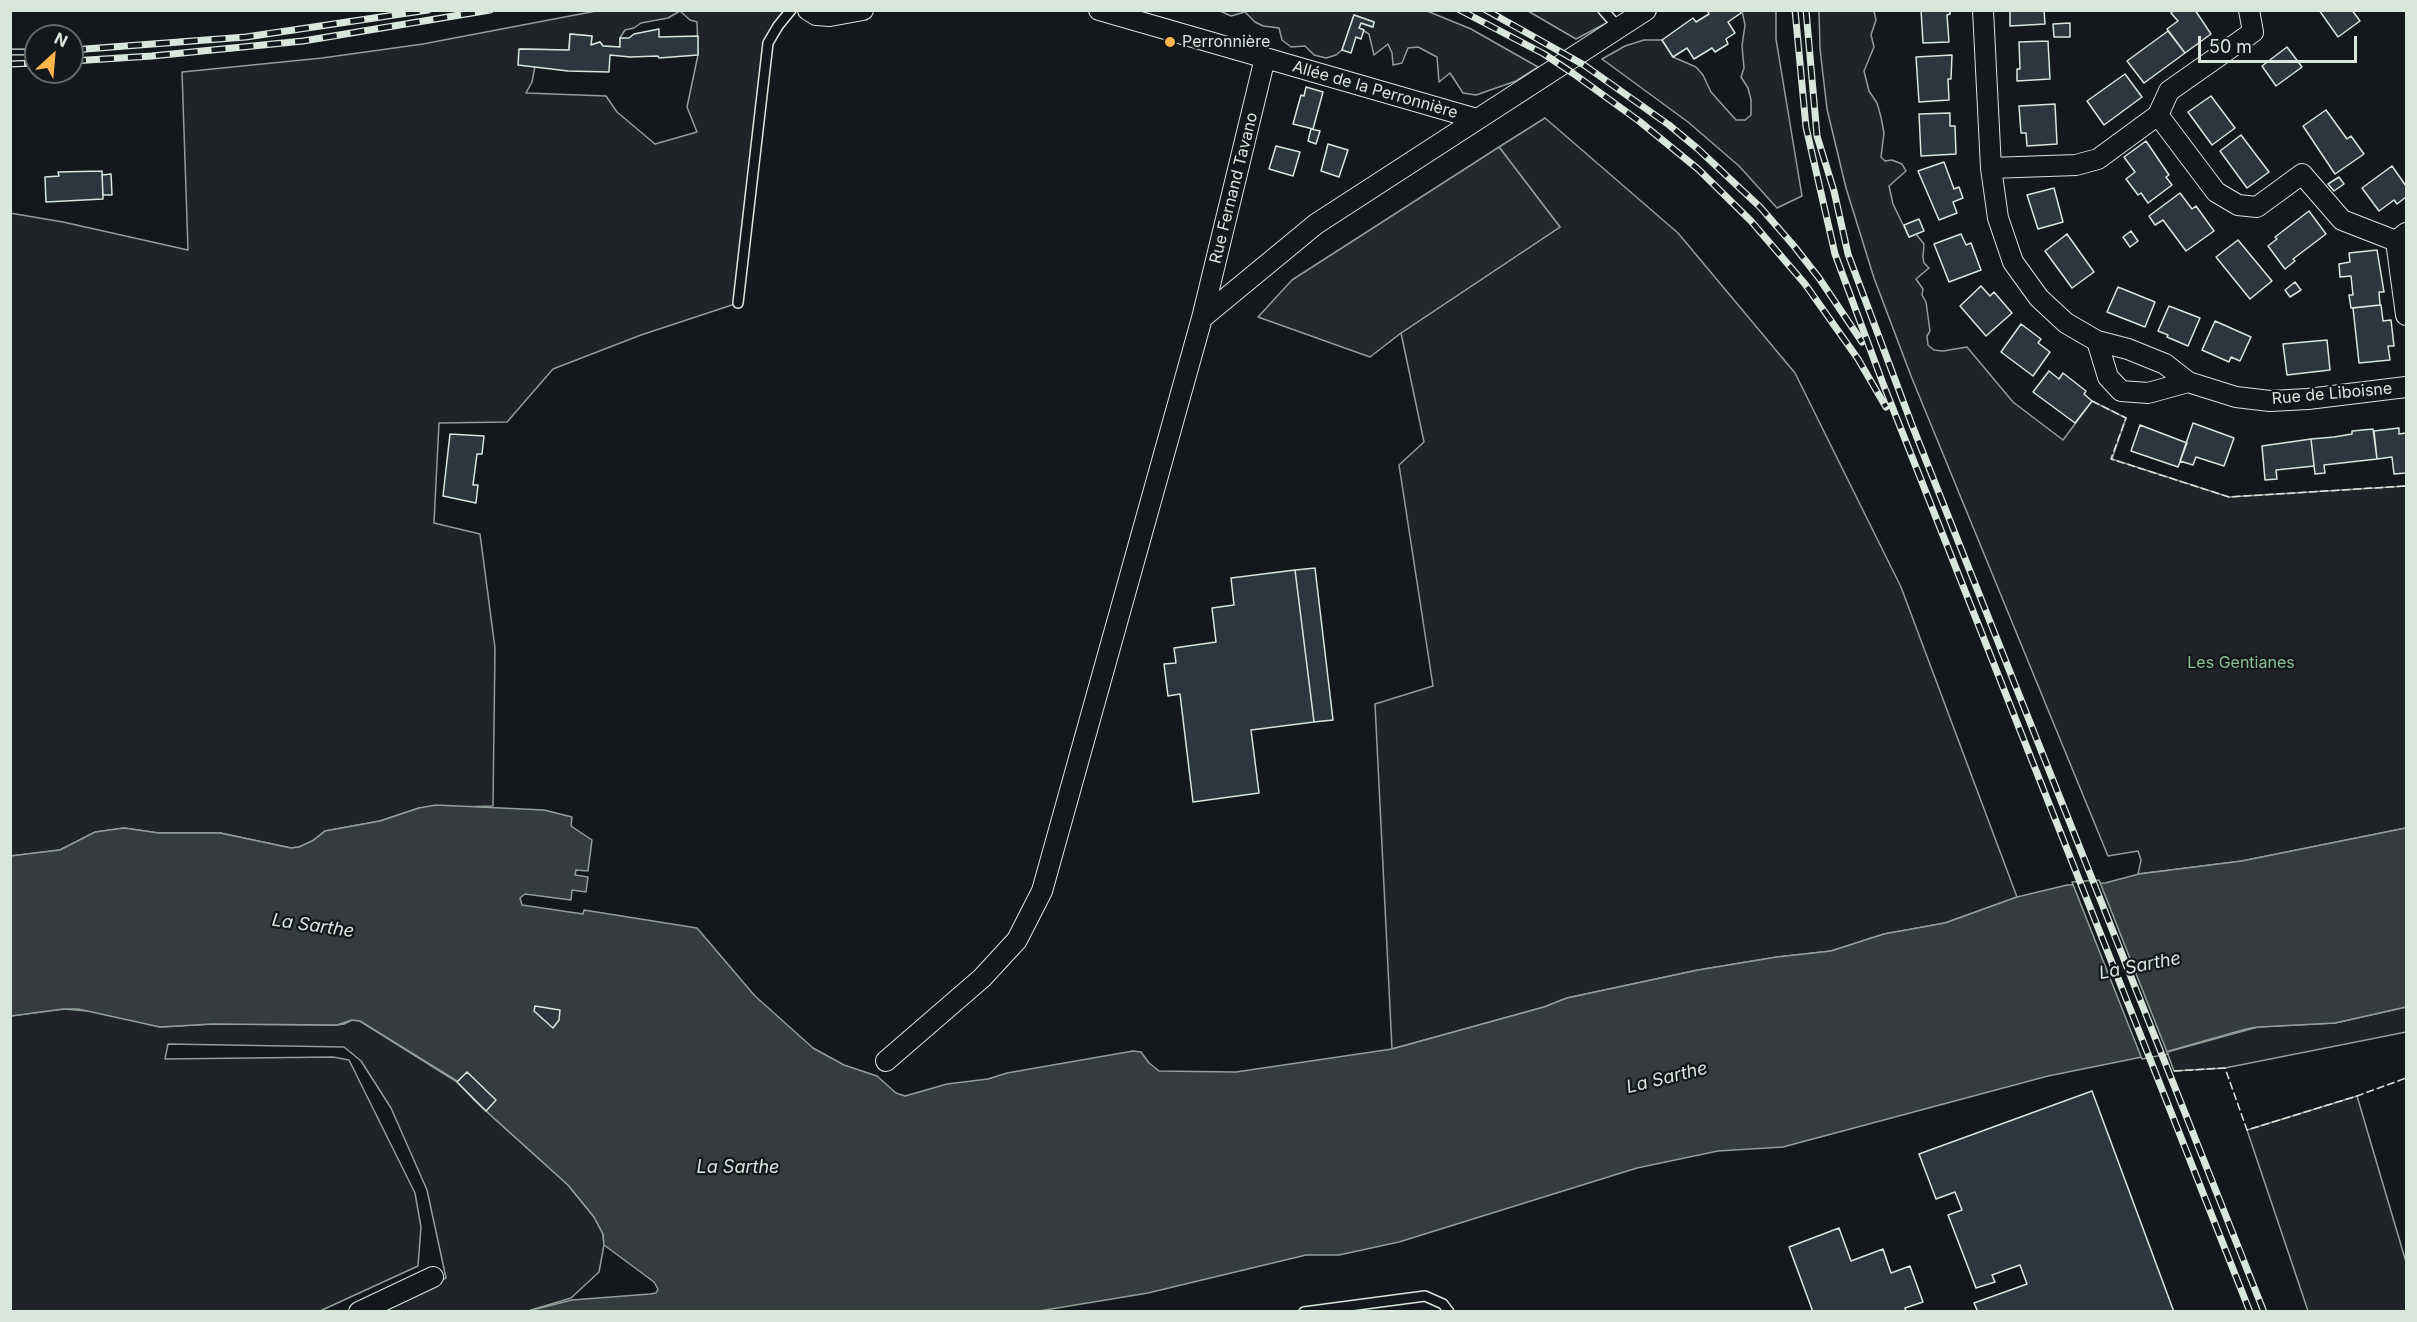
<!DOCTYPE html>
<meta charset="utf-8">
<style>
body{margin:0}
#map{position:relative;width:2417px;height:1322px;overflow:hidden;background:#14181c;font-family:Inter,sans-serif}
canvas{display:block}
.frame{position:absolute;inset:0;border:12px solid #d8e6dc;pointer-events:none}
.north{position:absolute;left:24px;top:24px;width:60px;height:60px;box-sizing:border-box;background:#14181c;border:2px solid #626a69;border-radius:50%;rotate:26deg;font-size:16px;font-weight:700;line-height:24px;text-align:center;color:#d8e6dc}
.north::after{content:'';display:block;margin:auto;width:21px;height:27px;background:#ffb74d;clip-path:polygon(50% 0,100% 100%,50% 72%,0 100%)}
.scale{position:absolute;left:2198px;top:36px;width:159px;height:27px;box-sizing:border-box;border:3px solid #d8e6dc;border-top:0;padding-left:8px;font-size:18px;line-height:21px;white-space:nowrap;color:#d8e6dc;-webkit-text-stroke:4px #14181c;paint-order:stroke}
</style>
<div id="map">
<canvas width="2417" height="1322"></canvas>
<div class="frame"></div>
<div class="north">N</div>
<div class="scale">50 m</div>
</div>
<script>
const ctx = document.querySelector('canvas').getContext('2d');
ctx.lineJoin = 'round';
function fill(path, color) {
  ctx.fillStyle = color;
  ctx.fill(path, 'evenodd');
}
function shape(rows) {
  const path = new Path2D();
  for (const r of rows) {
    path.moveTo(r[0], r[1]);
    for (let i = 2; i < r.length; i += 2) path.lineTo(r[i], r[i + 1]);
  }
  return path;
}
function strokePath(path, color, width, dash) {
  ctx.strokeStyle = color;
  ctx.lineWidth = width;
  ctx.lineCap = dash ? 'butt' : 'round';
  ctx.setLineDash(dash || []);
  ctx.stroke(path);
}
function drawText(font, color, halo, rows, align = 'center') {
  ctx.font = font + ' Inter,sans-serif';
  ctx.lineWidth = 4.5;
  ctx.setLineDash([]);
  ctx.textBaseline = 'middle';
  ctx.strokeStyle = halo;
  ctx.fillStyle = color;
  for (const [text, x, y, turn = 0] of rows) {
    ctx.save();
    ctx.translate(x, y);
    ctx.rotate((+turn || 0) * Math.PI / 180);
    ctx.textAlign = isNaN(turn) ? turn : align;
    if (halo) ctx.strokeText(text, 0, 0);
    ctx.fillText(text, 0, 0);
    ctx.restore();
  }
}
const green = shape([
 [596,11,791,11,768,43,738,303,641,335,553,369,507,422,439,423,434,523,480,534,495,648,493,806,419,808,380,821,325,831,311,842,299,847,291,848,220,833,158,833,124,828,96,832,60,850,11,856,10,213,63,222,188,250,182,72,322,58,423,44,596,11],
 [680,11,690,20,697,22,698,55,687,107,697,132,655,144,617,112,606,96,526,93,532,82,535,66,519,65,520,49,569,50,570,34,592,36,591,45,600,42,603,46,620,47,620,38,625,30,634,28,641,23,668,18,680,11],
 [1220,11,1427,11,1471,29,1538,67,1516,81,1476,95,1463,93,1450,73,1439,82,1437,57,1418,47,1408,48,1402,63,1393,65,1392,53,1388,44,1374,55,1369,34,1359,28,1361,23,1372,27,1374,22,1354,15,1342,50,1336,55,1326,58,1314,55,1305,46,1291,47,1282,40,1279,28,1263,26,1255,22,1245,12,1231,16,1220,11],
 [1528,11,1603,11,1612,20,1576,39,1528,11],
 [1742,11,1776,11,1776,39,1802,196,1777,208,1739,166,1688,122,1602,59,1625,46,1644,40,1662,40,1673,57,1696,67,1703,75,1711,92,1736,120,1745,120,1751,115,1751,100,1748,88,1741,77,1744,68,1742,46,1745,25,1742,11],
 [1819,11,1874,11,1876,20,1871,35,1874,47,1864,71,1869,91,1877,103,1881,117,1884,133,1881,157,1885,161,1892,160,1902,164,1906,171,1889,186,1893,204,1909,237,1916,234,1924,244,1923,257,1924,263,1929,268,1916,279,1923,289,1922,295,1926,302,1930,331,1927,336,1928,345,1934,350,1943,351,1967,347,2013,402,2063,440,2092,401,2126,418,2112,459,2229,497,2406,486,2406,828,2242,861,2138,874,2141,860,2138,851,2108,856,1911,376,1874,278,1846,188,1827,109,1820,49,1819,11],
 [1545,118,1678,233,1795,373,1901,587,2017,897,1945,923,1884,934,1831,951,1777,957,1698,970,1567,998,1544,1007,1392,1049,1375,704,1433,686,1399,465,1424,442,1401,333,1560,227,1499,147,1545,118],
 [2406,1007,2406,1032,2225,1068,2174,1071,2167,1052,2258,1027,2335,1023,2406,1007],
 [63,1009,101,1012,160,1027,212,1024,337,1025,344,1024,352,1020,360,1021,457,1082,486,1111,568,1185,594,1217,603,1234,604,1245,599,1272,571,1298,528,1311,373,1311,446,1278,427,1190,391,1108,361,1061,344,1047,168,1044,165,1059,333,1057,349,1060,415,1193,421,1227,418,1266,320,1311,11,1311,10,1016,63,1009],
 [2357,1096,2406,1262,2406,1311,2308,1311,2247,1130,2357,1096]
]);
fill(green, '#202428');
strokePath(green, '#939e99', 1.5);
const parking = shape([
 [1499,147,1560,227,1401,333,1370,357,1258,317,1292,280,1499,147]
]);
fill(parking, '#24282b');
strokePath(parking, '#939e99', 1.5);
const water = shape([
 [436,805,544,810,572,817,571,826,592,840,588,871,576,870,575,875,588,877,586,892,572,890,571,900,525,894,520,898,522,905,583,914,584,910,697,928,755,996,813,1048,844,1065,877,1076,896,1093,905,1096,947,1084,988,1079,1007,1073,1133,1051,1141,1052,1149,1063,1159,1071,1236,1072,1392,1049,1544,1007,1567,998,1698,970,1777,957,1831,951,1884,934,1945,923,2017,897,2067,885,2105,883,2139,874,2242,861,2406,828,2406,1007,2335,1023,2258,1027,2246,1029,2162,1053,2048,1076,1783,1147,1718,1151,1637,1168,1399,1242,1339,1255,1306,1255,1148,1293,1033,1312,528,1311,572,1300,650,1294,656,1293,658,1289,654,1282,604,1245,603,1234,594,1217,568,1185,475,1101,457,1081,360,1021,352,1020,337,1025,212,1024,160,1027,78,1009,63,1009,11,1016,10,856,60,850,95,832,124,828,159,833,220,833,291,848,299,847,314,840,325,831,380,821,419,808,436,805]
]);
fill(water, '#363b3e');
strokePath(water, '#939e99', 1.5);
const pier = shape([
 [2099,880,2167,1052,2168,1054,2142,1059,2072,882,2099,880]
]);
fill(pier, '#14181c');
strokePath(pier, '#939e99', 1.5);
const building = shape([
 [1707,10,1740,10,1741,13,1728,22,1735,33,1726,39,1728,44,1715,52,1712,48,1694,59,1687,48,1673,57,1662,40,1693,18,1696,22,1709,14,1707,10],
 [1921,10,1950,10,1950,14,1947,15,1949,42,1923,43,1921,10],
 [2010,10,2044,10,2045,24,2010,26,2010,10],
 [2174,10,2195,10,2211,34,2185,53,2167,29,2178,21,2171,13,2174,10],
 [2319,10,2352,10,2360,21,2338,37,2319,10],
 [1354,15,1374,22,1373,27,1361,23,1359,28,1364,30,1361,39,1356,37,1351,53,1342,50,1354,15],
 [2070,23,2070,37,2054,37,2053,24,2070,23],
 [659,29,659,37,698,36,698,55,659,58,658,56,630,57,610,55,609,72,568,71,518,65,519,49,569,50,570,34,592,36,591,45,600,42,603,46,620,47,620,38,629,38,634,34,659,29],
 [2168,31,2185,53,2144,83,2127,61,2168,31],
 [2048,41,2050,79,2017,81,2017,69,2020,69,2019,42,2048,41],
 [2287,47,2302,67,2276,86,2262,66,2287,47],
 [1952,55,1951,79,1948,79,1949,100,1919,102,1916,57,1952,55],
 [2125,74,2142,97,2104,125,2087,101,2125,74],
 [1306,87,1323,92,1313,129,1293,124,1301,95,1304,96,1306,87],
 [2211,96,2235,128,2212,145,2188,112,2211,96],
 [2055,104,2057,144,2027,146,2026,133,2021,133,2019,106,2055,104],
 [2326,110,2347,139,2351,136,2364,154,2335,174,2303,126,2326,110],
 [1950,113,1950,126,1955,126,1956,154,1921,156,1919,114,1950,113],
 [1311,129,1320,131,1316,144,1308,141,1311,129],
 [2241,135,2269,172,2247,188,2220,151,2241,135],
 [2146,141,2169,175,2166,177,2172,185,2148,203,2141,193,2138,195,2126,179,2135,172,2124,157,2146,141],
 [1328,144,1348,150,1339,177,1321,171,1328,144],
 [1276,146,1300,152,1293,176,1269,169,1276,146],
 [1944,162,1954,189,1959,187,1963,198,1953,202,1957,213,1939,220,1918,171,1944,162],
 [2392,166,2406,186,2406,197,2397,204,2394,200,2379,211,2362,188,2392,166],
 [102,171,103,199,46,202,45,177,59,176,58,172,102,171],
 [111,174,112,195,103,195,102,175,111,174],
 [2339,177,2344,184,2334,191,2328,184,2339,177],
 [2054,188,2063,222,2038,229,2027,195,2054,188],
 [2180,193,2192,209,2196,206,2214,231,2186,251,2163,220,2155,225,2149,216,2180,193],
 [2309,211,2326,234,2293,259,2295,261,2285,269,2268,246,2277,239,2275,237,2309,211],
 [1919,219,1924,231,1909,237,1904,225,1919,219],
 [2131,231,2138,241,2130,247,2123,237,2131,231],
 [1961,234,1966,245,1971,243,1981,270,1949,282,1934,244,1961,234],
 [2067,234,2094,272,2072,288,2045,251,2067,234],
 [2238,240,2272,281,2250,299,2216,257,2238,240],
 [2377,250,2384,292,2379,292,2380,305,2351,308,2349,295,2353,295,2351,276,2340,277,2339,264,2350,262,2349,253,2377,250],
 [2295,282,2301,290,2290,297,2285,290,2295,282],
 [1981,286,1990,296,1994,292,2012,313,1986,336,1960,306,1981,286],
 [2118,287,2155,302,2145,327,2107,312,2118,287],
 [2381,305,2383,321,2391,320,2394,346,2388,346,2390,360,2359,363,2353,308,2381,305],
 [2169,306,2200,318,2188,346,2167,337,2168,335,2158,331,2169,306],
 [2215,321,2251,337,2240,361,2231,357,2229,362,2202,350,2215,321],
 [2021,324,2041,339,2038,343,2050,352,2033,376,2001,352,2021,324],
 [2327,340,2330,370,2287,375,2283,344,2327,340],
 [2049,371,2059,379,2063,373,2086,391,2084,394,2092,401,2075,423,2033,392,2049,371],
 [2193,423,2234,438,2224,466,2196,457,2193,465,2180,461,2193,423],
 [2140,425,2187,443,2178,467,2131,451,2140,425],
 [2399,428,2399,434,2406,433,2406,473,2394,474,2392,457,2377,459,2374,431,2399,428],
 [2373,429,2377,459,2324,465,2325,473,2315,474,2311,439,2334,437,2352,434,2352,431,2373,429],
 [450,434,484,436,482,454,477,454,473,485,478,485,476,503,443,496,450,434],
 [2311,439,2314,466,2276,470,2277,479,2265,480,2262,446,2311,439],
 [1315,568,1333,720,1314,722,1295,570,1315,568],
 [1295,570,1314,722,1251,730,1259,793,1193,802,1180,694,1168,696,1164,664,1176,663,1174,648,1216,642,1212,608,1234,605,1231,578,1295,570],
 [535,1006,560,1010,559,1020,553,1028,534,1011,535,1006],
 [467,1072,496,1100,486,1111,457,1082,467,1072],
 [2092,1091,2174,1312,1978,1312,1974,1303,2027,1284,2020,1265,1992,1275,1995,1282,1976,1288,1948,1215,1962,1210,1955,1192,1936,1199,1919,1154,2092,1091],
 [1839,1228,1851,1261,1883,1249,1891,1273,1910,1266,1923,1302,1905,1308,1906,1312,1813,1312,1789,1247,1839,1228]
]);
fill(building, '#2c363c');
strokePath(building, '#d8e6dc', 1.5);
const service = shape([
 [1603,10,1619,28],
 [738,303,768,43,778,26,791,10],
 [1304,1312,1425,1296,1443,1304,1449,1312]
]);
const minor = shape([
 [808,10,816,15,830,16,863,10],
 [1099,10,1477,119],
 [1983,10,1991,168,1998,218,2013,262,2039,298,2066,323,2097,341,2128,349,2165,364,2188,382,2236,397,2270,401,2308,399,2406,387],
 [2158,115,2216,192,2238,205,2257,207,2302,174,2342,220,2396,241],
 [1991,168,2076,165,2098,159,2158,115,2169,91,2253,32,2249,10],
 [2406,233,2396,241,2406,315],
 [1202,318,1265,58],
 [2097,341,2108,377,2121,391,2148,393,2188,382],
 [886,1061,982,978,1017,940,1042,891,1202,318,1316,224,1646,10],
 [359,1312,433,1277]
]);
strokePath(service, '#d8e6dc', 12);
strokePath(minor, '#d8e6dc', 22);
strokePath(service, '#14181c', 9);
strokePath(minor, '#14181c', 20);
const rail = shape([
 [1460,10,1544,54,1574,74,1639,121,1698,169,1751,221,1805,284,1858,359,1886,407],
 [1486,10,1584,65,1669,125,1698,149,1760,207,1794,246,1819,278,1862,342],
 [1795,10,1806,127,1835,254,1882,381,2250,1312],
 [1806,10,1817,136,1834,191,1848,254,1912,425,2264,1312],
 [72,50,246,37,428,10],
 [10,52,36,52],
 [72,61,152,56,303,41,490,10],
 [10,64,36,63]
]);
strokePath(rail, '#d8e6dc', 7);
strokePath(rail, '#14181c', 4.5, [14]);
strokePath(shape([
 [2092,401,2126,418,2111,459,2229,497,2406,486],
 [2174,1071,2225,1068,2247,1130,2357,1096,2406,1078]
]), '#d8e6dc', 1.5, [8, 3]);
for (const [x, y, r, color] of [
 [1170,42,6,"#ffb74d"]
]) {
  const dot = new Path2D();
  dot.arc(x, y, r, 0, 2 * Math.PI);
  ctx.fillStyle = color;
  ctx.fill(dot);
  strokePath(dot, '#14181c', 2);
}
drawText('16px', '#d8e6dc', '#14181c', [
 ["Perronnière",1182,42]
], 'left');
drawText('16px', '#d8e6dc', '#14181c', [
 ["Allée de la Perronnière",1375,90,16],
 ["Rue Fernand Tavano",1234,188,-76],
 ["Rue de Liboisne",2332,394,-5]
]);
drawText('16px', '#8ac095', '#14181c', [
 ["Les Gentianes",2241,663]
]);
drawText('italic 18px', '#d8e6dc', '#14181c', [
 ["La Sarthe",313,926,8],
 ["La Sarthe",2140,966,-11],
 ["La Sarthe",1667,1078,-14],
 ["La Sarthe",738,1168]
]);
</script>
